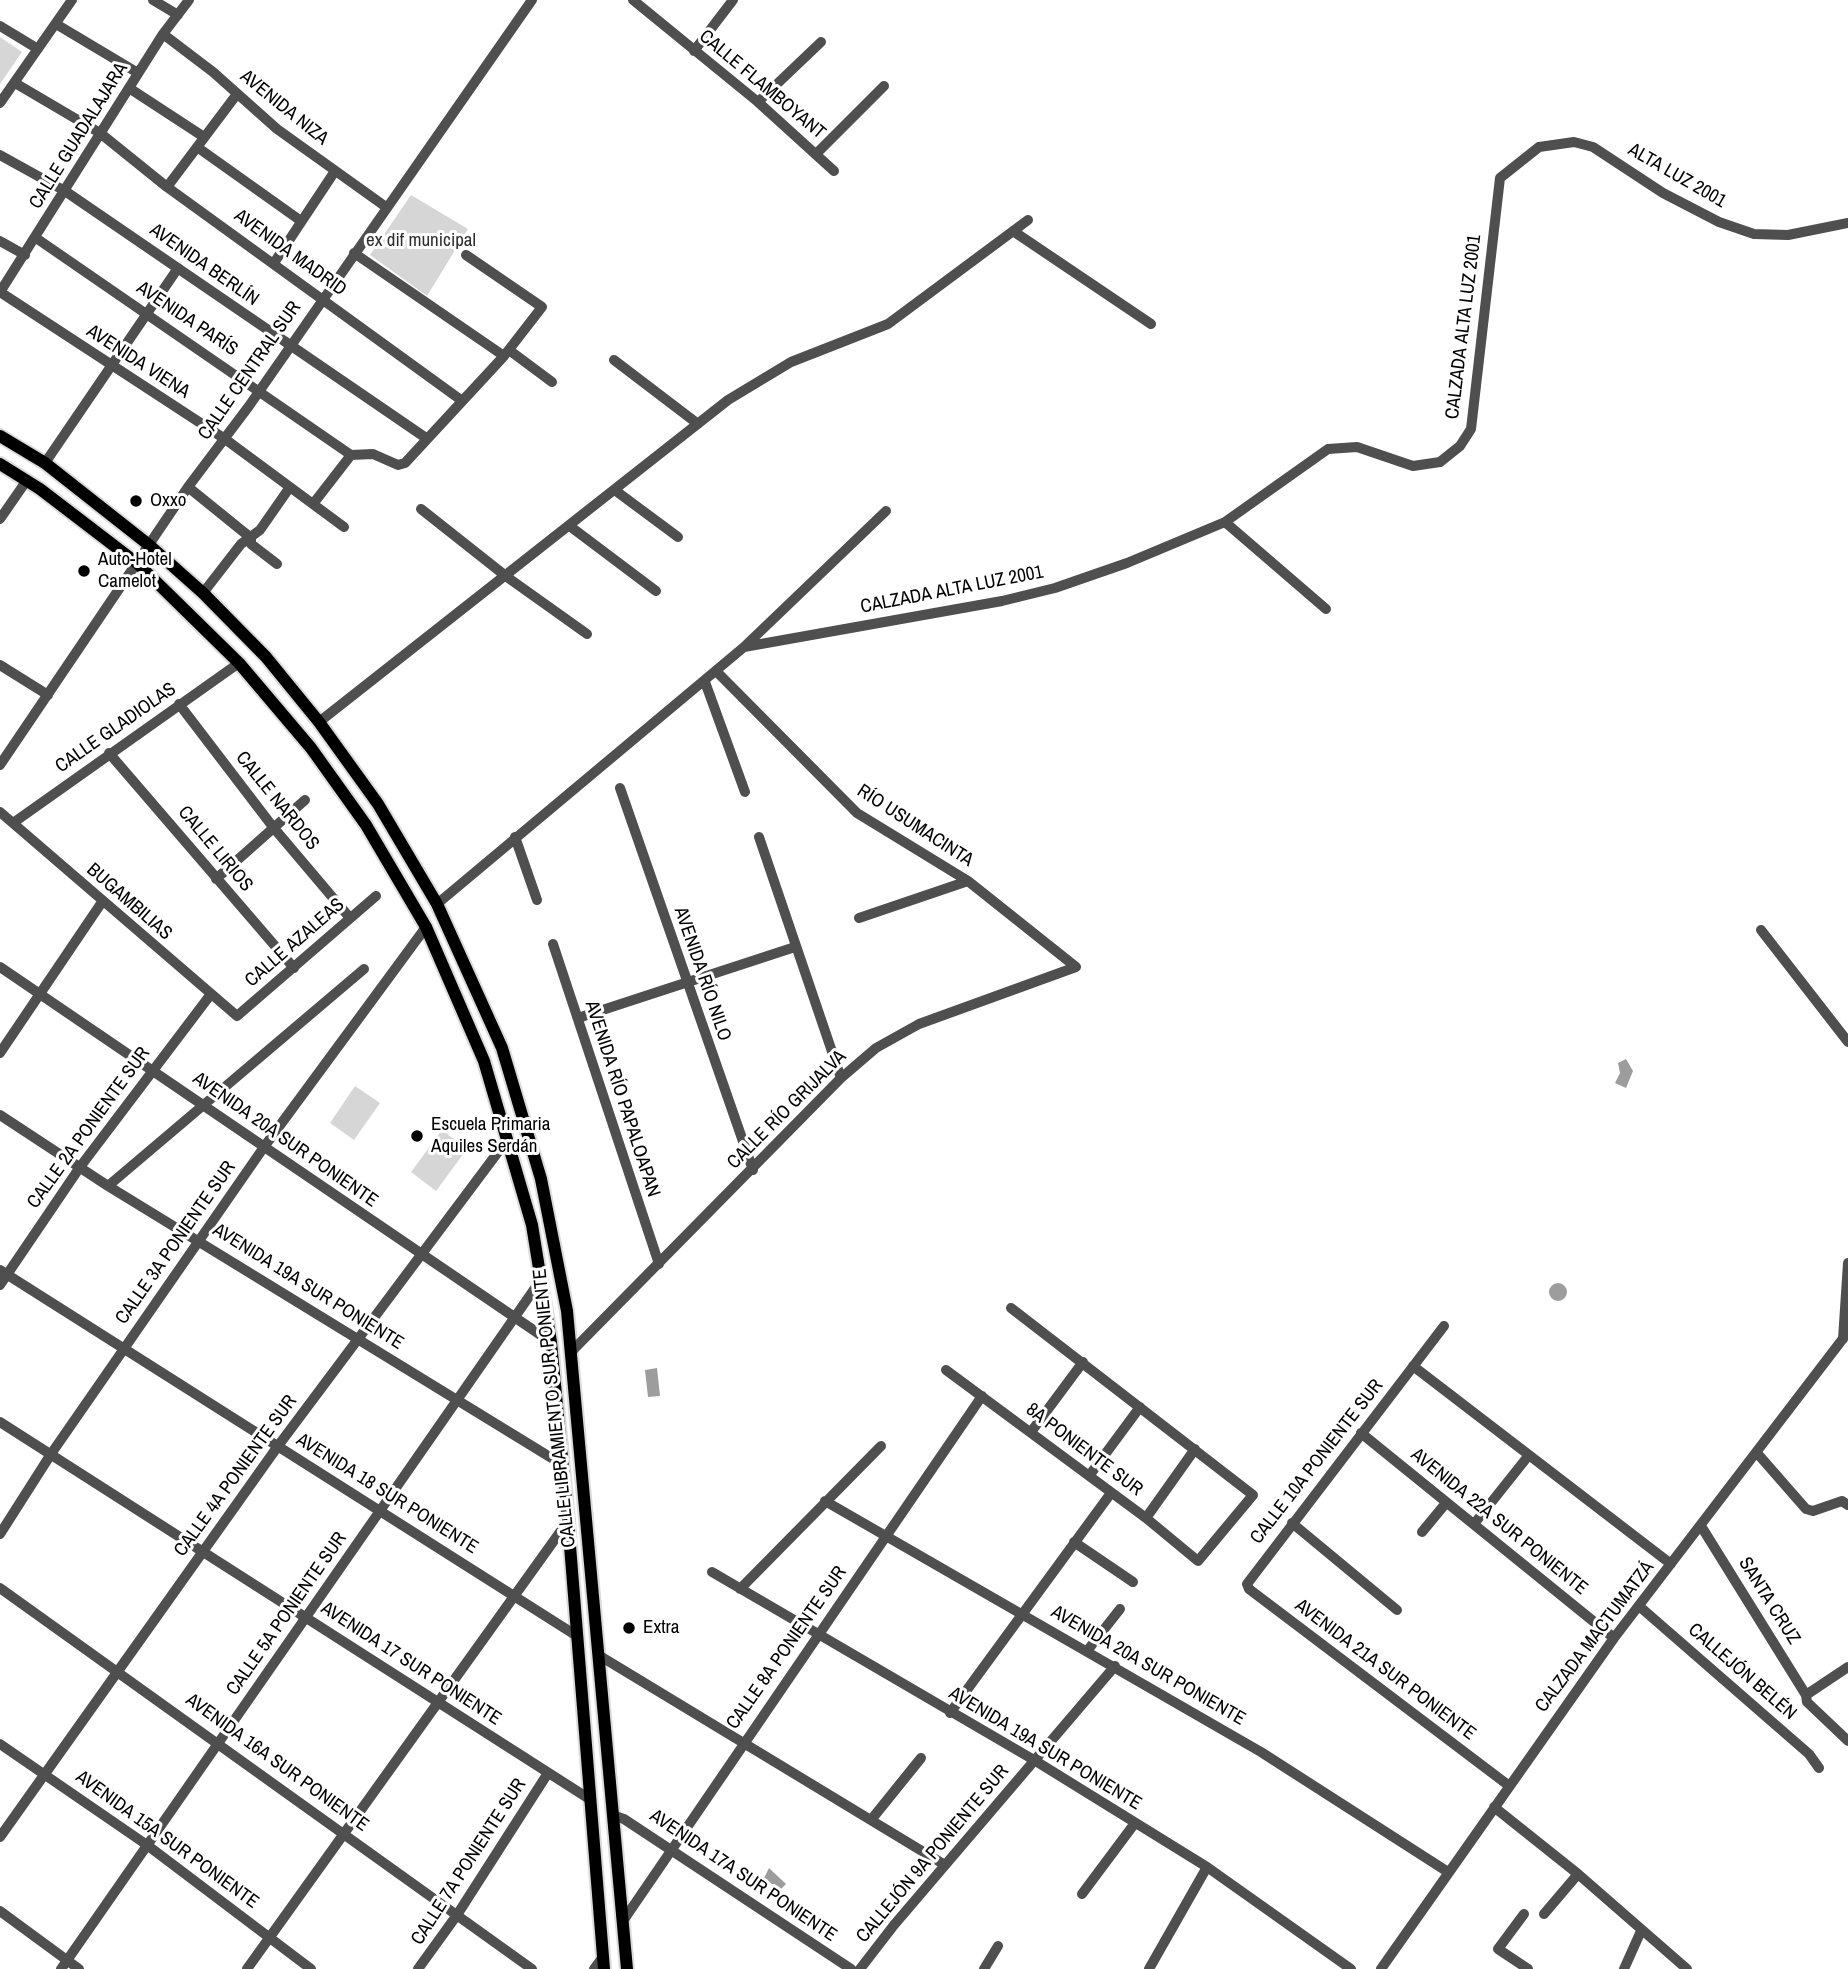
<!DOCTYPE html>
<meta charset="utf-8">
<style>
body{margin:0}
canvas{display:block;background:#fff}
</style>
<canvas width="1848" height="1969"></canvas>
<script>
const ctx = document.querySelector('canvas').getContext('2d');
ctx.lineJoin = 'round';
function fill(path, color) {
  ctx.fillStyle = color;
  ctx.fill(path, 'evenodd');
}
function shape(rows) {
  const path = new Path2D();
  for (const r of rows) {
    if (r.length === 3) {
      path.moveTo(r[0] + r[2], r[1]);
      path.arc(r[0], r[1], r[2], 0, 2 * Math.PI);
      continue;
    }
    path.moveTo(r[0], r[1]);
    for (let i = 2; i < r.length; i += 2) path.lineTo(r[i], r[i + 1]);
  }
  return path;
}
function strokePath(path, color, width, dash) {
  ctx.strokeStyle = color;
  ctx.lineWidth = width;
  ctx.lineCap = dash ? 'butt' : 'round';
  ctx.setLineDash(dash || []);
  ctx.stroke(path);
}
function drawText(font, color, halo, rows, align = 'center') {
  ctx.font = font + ' "Archivo Narrow",sans-serif';
  ctx.lineWidth = 6;
  ctx.setLineDash([]);
  ctx.textBaseline = 'middle';
  ctx.strokeStyle = halo;
  ctx.fillStyle = color;
  for (const [text, x, y, turn = 0] of rows) {
    ctx.save();
    ctx.translate(x, y);
    ctx.rotate((+turn || 0) * Math.PI / 180);
    ctx.textAlign = isNaN(turn) ? turn : align;
    if (halo) ctx.strokeText(text, 0, 0);
    ctx.fillText(text, 0, 0);
    ctx.restore();
  }
}
fill(shape([
 [0,37,22,52,0,84],
 [411,195,468,229,427,296,370,255],
 [355,1086,380,1103,354,1140,330,1123],
 [442,1130,467,1149,436,1191,411,1172]
]), '#d6d6d6');
fill(shape([
 [1626,1059,1633,1071,1626,1088,1615,1083,1620,1073,1618,1063],
 [1558,1292,9],
 [657,1368,660,1396,648,1397,645,1370],
 [769,1868,786,1884,780,1890,764,1878]
]), '#9d9d9d');
const major = shape([
 [0,436,45,463,149,545,203,593,266,657,319,722,378,804,437,904,502,1048,541,1179,567,1311,627,1969],
 [0,464,40,489,138,564,239,663,311,748,366,825,426,927,484,1061,532,1225,551,1342,568,1521,604,1969]
]);
strokePath(major, '#dbdbdb', 16);
strokePath(shape([
 [153,0,178,15],
 [633,0,758,102,834,171],
 [56,24,138,73],
 [0,26,38,49],
 [163,34,213,72,277,129,386,207],
 [694,51,733,0],
 [15,83,100,133,167,187,461,400],
 [129,88,204,137],
 [758,102,821,42],
 [0,103,72,0],
 [197,147,301,221],
 [817,153,884,86],
 [0,155,65,191,426,438],
 [167,187,237,94],
 [1013,231,1151,324],
 [36,238,351,455],
 [0,241,25,255],
 [354,253,504,356],
 [274,263,335,171],
 [0,292,225,439,344,527],
 [0,292,163,34,189,0],
 [509,350,552,382],
 [614,360,698,424],
 [351,455,373,454,398,465,405,463,504,356,542,307,466,255],
 [45,463,178,268],
 [188,487,251,538,251,544,277,564],
 [616,491,678,537],
 [313,504,351,455],
 [421,509,507,577,587,634],
 [0,519,27,480],
 [1225,522,1326,609],
 [571,527,656,591],
 [203,593,241,544,260,530,290,487],
 [744,647,886,511],
 [0,665,48,695],
 [716,671,857,813,968,881,1076,967],
 [705,682,745,792],
 [179,704,273,827,350,918],
 [319,722,728,400,791,362,888,324,1028,220],
 [109,753,294,968],
 [0,765,188,487,249,406,532,0],
 [620,788,753,1170],
 [0,812,237,1016,376,896],
 [13,823,239,663],
 [515,837,537,900],
 [759,837,841,1078],
 [216,879,305,800],
 [437,904,744,647,1002,601,1055,588,1127,563,1225,522,1328,449,1357,447,1413,466,1440,462,1460,446,1471,429,1500,178,1539,147,1574,142,1593,147,1663,193,1719,222,1754,234,1788,235,1848,223],
 [859,918,968,881],
 [1761,930,1848,1042],
 [553,944,659,1264],
 [0,967,551,1342],
 [578,1018,795,947],
 [0,1053,102,902],
 [0,1115,108,1186,563,1465],
 [108,1186,364,969],
 [0,1270,577,1636],
 [0,1285,80,1167,211,994],
 [1444,1326,1247,1584,1249,1589,1508,1785],
 [1843,1339,1848,1263],
 [571,1352,841,1078,876,1048,919,1024,1076,967],
 [1413,1366,1671,1564],
 [946,1370,1146,1518,1198,1561,1253,1495,1011,1308],
 [0,1422,591,1800],
 [1031,1432,1083,1362],
 [1361,1433,1614,1638],
 [1757,1453,1806,1509,1813,1511,1842,1501,1848,1505],
 [1089,1476,1140,1407],
 [825,1501,1261,1752,1448,1872],
 [1146,1518,1195,1449],
 [1292,1523,1397,1610],
 [1474,1524,1529,1455],
 [1701,1526,1806,1695,1807,1702,1848,1741],
 [1422,1532,1446,1503],
 [0,1534,51,1454,264,1147,426,927],
 [1074,1542,1133,1582],
 [712,1572,1034,1760,1207,1867,1351,1969],
 [0,1588,532,1969],
 [740,1589,881,1446],
 [1639,1606,1809,1754,1819,1768],
 [1087,1651,1120,1609],
 [600,1656,945,1865],
 [1806,1695,1848,1667],
 [950,1713,1111,1493],
 [0,1744,147,1845,311,1969],
 [1494,1807,1578,1874,1687,1969],
 [615,1816,624,1819,851,1969],
 [871,1820,921,1758],
 [0,1837,278,1446,507,1140],
 [1082,1894,1135,1823],
 [0,1911,79,1969],
 [1524,1914,1498,1949,1528,1969],
 [1544,1914,1578,1874],
 [623,1921,982,1396],
 [61,1969,542,1278],
 [247,1969,568,1521],
 [418,1969,457,1915,548,1773],
 [594,1969,603,1957],
 [860,1969,894,1925,1115,1666],
 [984,1969,998,1946],
 [1149,1969,1207,1867],
 [1381,1969,1614,1638,1848,1332],
 [1624,1969,1641,1931]
]), '#4f4f4f', 10);
strokePath(major, '#000', 12);
for (const [x, y, r, color] of [
 [136,501,7,"#000"],
 [84,571,7,"#000"],
 [417,1136,7,"#000"],
 [629,1628,7,"#000"]
]) {
  const dot = new Path2D();
  dot.arc(x, y, r, 0, 2 * Math.PI);
  ctx.fillStyle = color;
  ctx.fill(dot);
  strokePath(dot, '#fff', 2.5);
}
drawText('19px', '#000', '#fff', [
 ["CALLE FLAMBOYANT",762,85,40],
 ["AVENIDA NIZA",284,108,39],
 ["CALLE GUADALAJARA",79,136,-58],
 ["ALTA LUZ 2001",1677,176,30],
 ["AVENIDA MADRID",290,253,36],
 ["AVENIDA BERLÍN",204,265,35],
 ["AVENIDA PARÍS",187,319,34],
 ["CALZADA ALTA LUZ 2001",1464,327,-83],
 ["AVENIDA VIENA",138,362,33],
 ["CALLE CENTRAL SUR",250,371,-55],
 ["CALZADA ALTA LUZ 2001",952,590,-11],
 ["CALLE GLADIOLAS",116,728,-35],
 ["CALLE NARDOS",277,801,51],
 ["RÍO USUMACINTA",915,826,33],
 ["CALLE LIRIOS",215,849,50],
 ["BUGAMBILIAS",129,902,41],
 ["CALLE AZALEAS",295,943,-41],
 ["AVENIDA RÍO NILO",702,974,71],
 ["AVENIDA RÍO PAPALOAPAN",622,1099,72],
 ["CALLE RÍO GRIJALVA",787,1110,-45],
 ["CALLE 2A PONIENTE SUR",89,1128,-54],
 ["AVENIDA 20A SUR PONIENTE",285,1140,35],
 ["CALLE 3A PONIENTE SUR",176,1243,-55],
 ["AVENIDA 19A SUR PONIENTE",308,1287,32],
 ["CALLE LIBRAMIENTO SUR PONIENTE",555,1408,-96],
 ["8A PONIENTE SUR",1084,1450,37],
 ["CALLE 10A PONIENTE SUR",1317,1462,-52],
 ["CALLE 4A PONIENTE SUR",236,1476,-54],
 ["AVENIDA 18 SUR PONIENTE",387,1494,32],
 ["AVENIDA 22A SUR PONIENTE",1499,1522,39],
 ["SANTA CRUZ",1769,1601,58],
 ["CALLE 5A PONIENTE SUR",287,1614,-55],
 ["CALZADA MACTUMATZÁ",1595,1637,-53],
 ["CALLE 8A PONIENTE SUR",787,1648,-55],
 ["AVENIDA 17 SUR PONIENTE",411,1664,33],
 ["AVENIDA 20A SUR PONIENTE",1148,1666,30],
 ["AVENIDA 21A SUR PONIENTE",1385,1670,37],
 ["CALLEJÓN BELÉN",1742,1672,41],
 ["AVENIDA 19A SUR PONIENTE",1045,1749,31],
 ["AVENIDA 16A SUR PONIENTE",277,1763,36],
 ["AVENIDA 15A SUR PONIENTE",167,1840,36],
 ["CALLEJÓN 9A PONIENTE SUR",933,1854,-50],
 ["CALLE 7A PONIENTE SUR",469,1862,-57],
 ["AVENIDA 17A SUR PONIENTE",743,1876,34]
]);
drawText('19px', '#2d2d2d', '#fff', [
 ["ex dif municipal",421,241]
]);
drawText('19px', '#000', '#fff', [
 ["Oxxo",150,501],
 ["Auto-Hotel",98,560],
 ["Camelot",98,582],
 ["Escuela Primaria",431,1125],
 ["Aquiles Serdán",431,1147],
 ["Extra",643,1628]
], 'left');
</script>
